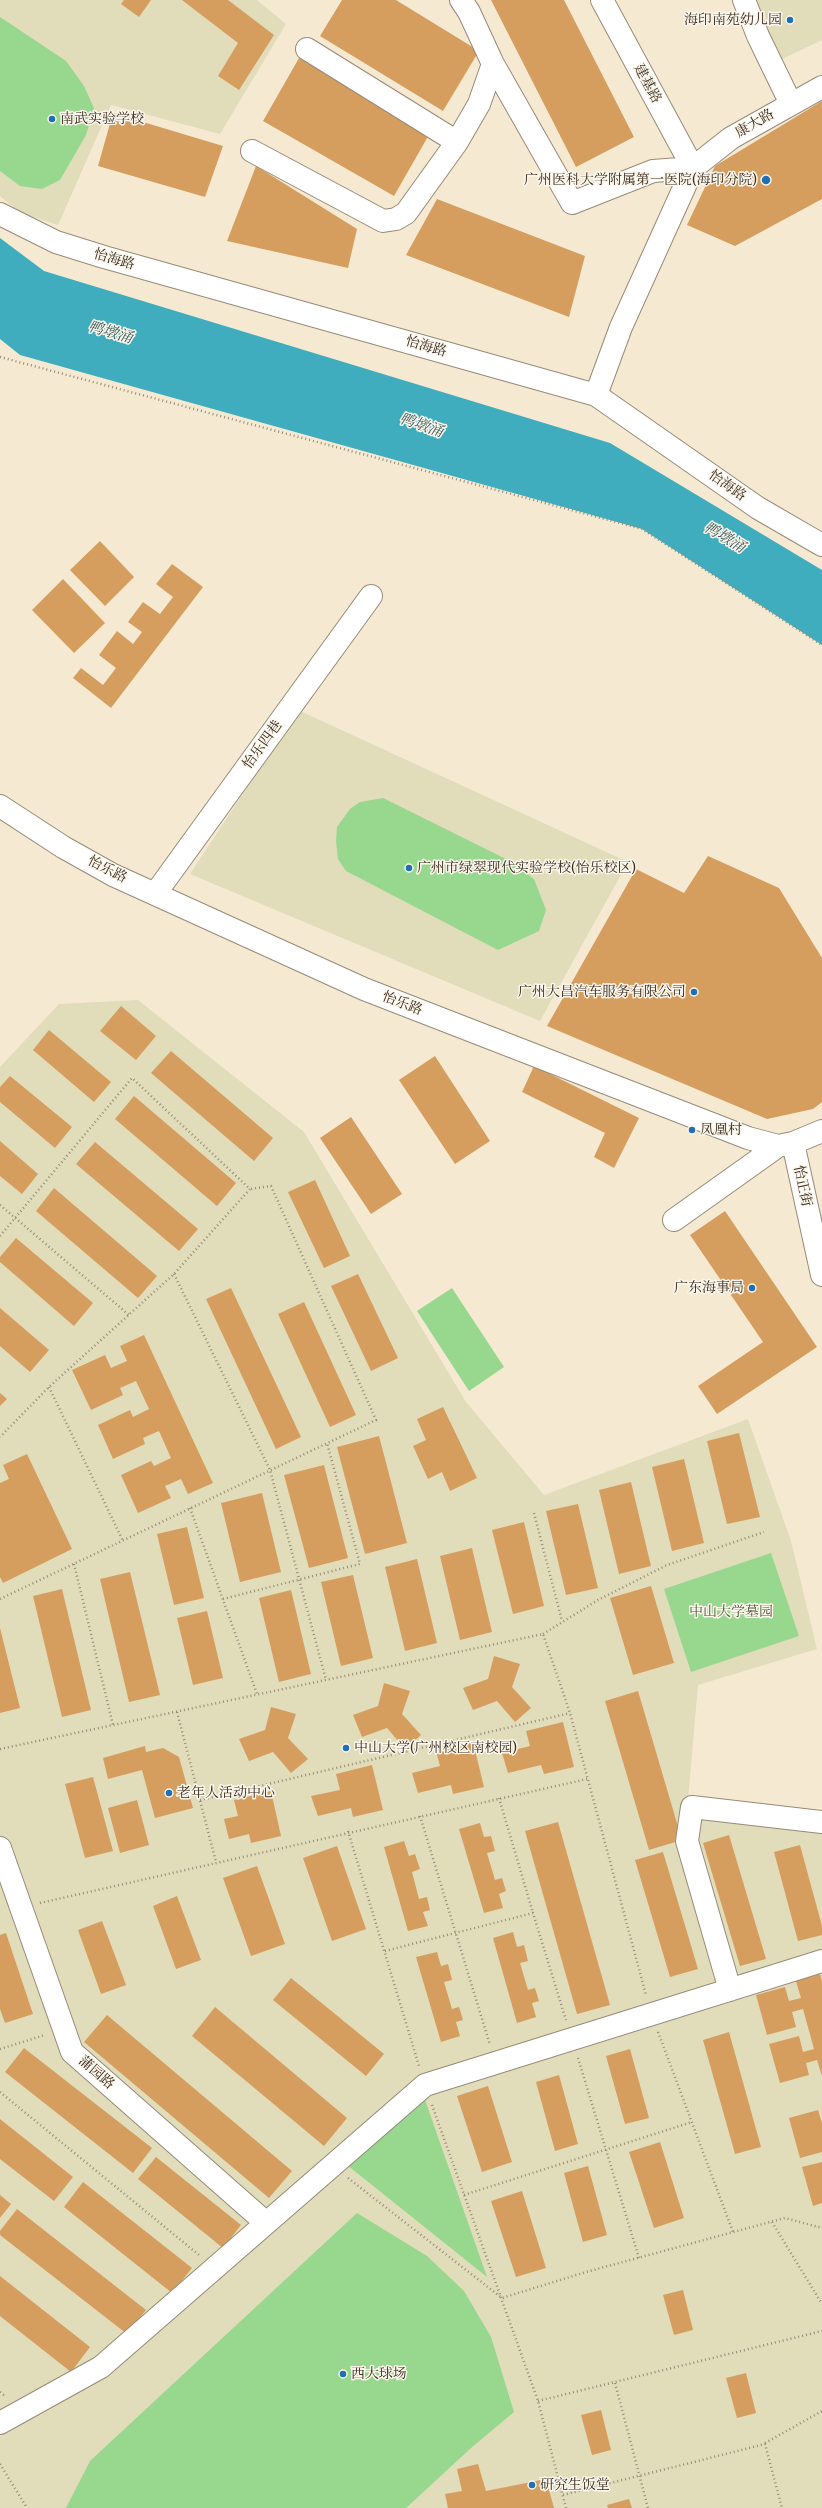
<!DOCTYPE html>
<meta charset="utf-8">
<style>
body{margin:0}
canvas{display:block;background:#f5e9d2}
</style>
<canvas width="822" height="2508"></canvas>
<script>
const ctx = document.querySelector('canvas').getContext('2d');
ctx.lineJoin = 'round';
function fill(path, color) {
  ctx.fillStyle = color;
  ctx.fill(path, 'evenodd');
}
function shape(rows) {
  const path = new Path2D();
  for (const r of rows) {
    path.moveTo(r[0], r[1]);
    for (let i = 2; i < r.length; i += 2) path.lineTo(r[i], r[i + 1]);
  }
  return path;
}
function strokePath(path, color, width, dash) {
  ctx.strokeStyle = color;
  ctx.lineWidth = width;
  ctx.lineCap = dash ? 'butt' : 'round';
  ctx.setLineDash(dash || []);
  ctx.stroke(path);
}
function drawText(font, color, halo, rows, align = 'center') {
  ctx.font = font + ' "Gentium Book Plus","Noto Serif SC",serif';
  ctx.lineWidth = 3;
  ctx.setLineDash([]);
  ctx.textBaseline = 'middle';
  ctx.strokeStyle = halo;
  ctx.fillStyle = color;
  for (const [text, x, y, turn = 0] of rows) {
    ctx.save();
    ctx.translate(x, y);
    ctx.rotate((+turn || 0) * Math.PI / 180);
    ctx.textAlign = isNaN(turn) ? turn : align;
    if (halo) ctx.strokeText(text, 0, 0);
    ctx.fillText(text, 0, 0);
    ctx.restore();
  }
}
fill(shape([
 [0,0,257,0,286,24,220,134,111,105,58,225,21,213,0,196],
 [748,0,822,0,822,40,778,61],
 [298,710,628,862,540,1021,190,874],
 [138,1000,304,1132,466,1402,544,1495,748,1419,791,1541,817,1649,698,1685,687,1811,822,1829,822,2508,0,2508,0,1067,59,1004]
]), '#e1dcba');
fill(shape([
 [0,17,66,61,84,86,94,108,86,135,60,180,42,189,20,186,0,171],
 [383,798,510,861,534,879,546,910,539,931,498,950,346,871,338,859,336,841,337,827,350,809,360,802],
 [452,1288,504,1367,469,1391,417,1311],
 [771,1553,799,1636,691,1672,664,1589],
 [424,2097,487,2277,347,2165],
 [357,2213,427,2256,464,2291,491,2337,514,2412,471,2448,406,2508,66,2508,90,2461]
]), '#97d88e');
fill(shape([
 [0,238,44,271,610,443,822,570,822,645,642,529,20,355,0,339]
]), '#40adbe');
fill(shape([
 [124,0,151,0,139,17,121,4],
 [182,0,228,0,274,35,239,90,218,76,238,43],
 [342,0,396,0,479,51,443,111,320,36],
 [491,0,564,0,634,137,576,167],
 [299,58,430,133,394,196,263,121],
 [822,101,822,199,735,246,687,225,715,166],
 [113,113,223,146,205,197,98,166],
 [256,166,357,229,348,268,227,241],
 [437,199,585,256,569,317,406,255],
 [100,541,134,577,105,606,70,570],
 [172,564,203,587,111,708,73,678,81,668,103,685,116,668,99,655,117,631,133,644,142,632,128,622,143,602,160,614,173,597,156,584],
 [63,579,105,623,74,653,32,610],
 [708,856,779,888,822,958,822,1102,813,1109,767,1119,547,1026,636,869,684,893],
 [121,1006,156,1036,136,1060,100,1031],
 [49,1030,111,1082,94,1102,33,1050],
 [171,1051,273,1138,254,1161,151,1073],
 [435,1056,490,1141,455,1164,399,1080],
 [534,1066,639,1118,614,1168,594,1157,605,1133,522,1092],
 [10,1076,72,1127,55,1148,0,1102,0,1087],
 [134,1096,236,1183,217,1206,115,1119],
 [351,1117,402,1194,371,1214,320,1138],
 [0,1141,38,1174,22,1194,0,1176],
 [95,1142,198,1229,179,1251,76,1164],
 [315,1180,350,1256,324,1268,288,1192],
 [54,1188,157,1276,138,1298,36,1211],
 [725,1211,817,1347,717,1414,698,1386,763,1342,690,1235],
 [16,1238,93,1303,74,1326,0,1262,0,1257],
 [358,1274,398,1358,371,1371,331,1286],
 [231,1288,301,1437,276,1449,206,1299],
 [304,1302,356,1415,330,1427,278,1314],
 [0,1308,49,1350,30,1372,0,1346],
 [144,1335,213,1483,188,1494,181,1479,165,1486,171,1498,138,1513,121,1475,151,1461,154,1466,171,1458,159,1431,143,1438,145,1444,113,1459,98,1425,130,1410,133,1417,149,1409,136,1381,120,1388,123,1395,91,1410,72,1370,105,1355,111,1368,127,1361,120,1346],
 [0,1393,7,1399,0,1406],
 [443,1407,477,1478,450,1491,442,1472,428,1479,413,1446,426,1440,417,1419],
 [739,1433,760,1517,727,1524,707,1441],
 [379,1436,407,1543,365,1554,337,1447],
 [27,1454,72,1549,3,1583,0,1577,0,1483,9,1479,3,1465],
 [684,1459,704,1543,672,1551,652,1467],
 [324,1465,348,1558,309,1568,284,1475],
 [631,1482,651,1566,619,1574,599,1490],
 [262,1493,281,1572,240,1582,221,1503],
 [578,1504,598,1588,566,1595,546,1511],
 [524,1522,544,1606,513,1614,492,1530],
 [187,1527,204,1598,174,1605,157,1534],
 [472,1548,492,1632,460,1640,440,1556],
 [417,1559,437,1643,405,1651,385,1567],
 [130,1572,160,1695,129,1702,100,1579],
 [353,1575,373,1658,341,1666,321,1582],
 [651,1586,674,1663,633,1675,610,1598],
 [62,1589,91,1710,62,1717,33,1596],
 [291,1590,311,1674,279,1682,259,1598],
 [207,1611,223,1678,193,1685,177,1618],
 [0,1628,20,1708,0,1713],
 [494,1656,520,1664,512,1687,531,1708,515,1722,497,1701,473,1710,463,1688,488,1679],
 [384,1683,410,1691,402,1714,421,1735,405,1749,387,1728,362,1737,353,1715,378,1706],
 [638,1691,682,1840,649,1850,605,1701],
 [271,1707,296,1714,288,1738,308,1759,291,1773,273,1752,249,1761,239,1739,265,1730],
 [563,1722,574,1767,544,1774,541,1765,508,1773,502,1753,530,1746,526,1731],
 [473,1742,484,1787,453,1794,451,1785,418,1793,412,1773,440,1766,436,1751],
 [145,1746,146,1752,163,1748,179,1757,193,1808,155,1818,142,1770,108,1779,103,1758],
 [372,1765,383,1810,353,1817,351,1808,318,1816,311,1796,340,1790,336,1774],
 [93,1777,113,1851,85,1858,65,1784],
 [271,1791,281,1836,251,1843,249,1834,229,1839,224,1819,238,1816,234,1800],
 [137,1800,149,1845,120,1853,108,1808],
 [558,1822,610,2005,577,2014,525,1831],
 [480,1823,484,1837,491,1836,495,1851,487,1853,495,1880,502,1878,506,1891,499,1894,503,1908,484,1913,459,1829],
 [729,1835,766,1959,740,1966,703,1843],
 [404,1841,409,1856,415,1854,420,1869,412,1872,419,1899,427,1897,430,1910,423,1912,428,1926,408,1931,384,1847],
 [800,1845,822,1926,822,1935,798,1941,774,1852],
 [337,1846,366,1929,332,1941,303,1858],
 [663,1852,698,1969,670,1977,635,1860],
 [257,1866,285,1944,251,1956,223,1878],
 [177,1896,201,1960,176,1969,153,1906],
 [102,1921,126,1985,101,1994,78,1930],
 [513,1932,517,1947,524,1945,528,1961,520,1963,528,1990,535,1988,539,2001,532,2003,536,2017,517,2023,493,1938],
 [6,1933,33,2014,5,2023,0,2009,0,1935],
 [437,1952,441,1966,448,1964,452,1980,444,1982,452,2009,459,2007,463,2020,456,2022,460,2036,441,2042,416,1957],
 [819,1971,822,1981,822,2076,817,2060,806,2063,809,2075,780,2083,769,2044,799,2036,803,2052,814,2049,803,2009,792,2012,796,2027,767,2035,756,1995,785,1987,789,2001,801,1998,795,1978],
 [291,1978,384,2054,366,2076,273,2000],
 [215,2007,347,2118,324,2146,192,2036],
 [107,2015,292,2171,269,2198,84,2042],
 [729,2032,761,2147,735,2154,703,2040],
 [24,2048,152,2148,133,2173,5,2072],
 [630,2049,649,2118,625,2124,606,2056],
 [559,2075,578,2144,555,2151,536,2082],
 [488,2086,512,2162,482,2172,457,2096],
 [818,2110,822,2123,822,2152,800,2158,789,2118],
 [0,2119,73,2177,54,2201,0,2159],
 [660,2142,684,2218,654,2228,629,2152],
 [156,2157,241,2225,223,2248,138,2179],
 [822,2162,822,2203,813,2206,802,2167],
 [588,2166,607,2235,583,2242,564,2173],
 [83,2182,192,2268,172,2293,64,2207],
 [522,2191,546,2268,516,2277,491,2201],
 [0,2195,11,2204,0,2218],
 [17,2209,146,2310,127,2334,0,2235,0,2231],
 [0,2276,90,2347,71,2372,0,2316],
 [683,2290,693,2330,674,2335,663,2295],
 [746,2373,756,2413,737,2418,726,2378],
 [601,2410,611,2450,592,2455,581,2415],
 [478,2464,486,2491,546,2479,554,2508,448,2508,445,2494,462,2491,457,2469],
 [629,2499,632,2508,608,2508,607,2505]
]), '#d69e5e');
const minor = shape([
 [602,0,693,168],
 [744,0,758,36,791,104],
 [307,49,457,142],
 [493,64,572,203,653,171,693,168],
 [252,151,383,221,396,219,406,213,457,142,479,104,493,64,469,12,461,0],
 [0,214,56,242,104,257,596,395,758,508,822,545],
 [596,395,621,327,693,168,731,138,822,87],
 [0,806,63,847,113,875,364,989,748,1138,778,1146,793,1143,822,1131],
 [155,894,371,596],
 [793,1143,822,1275],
 [674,1220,778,1146],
 [0,1848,72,2052,265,2222],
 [730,1990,687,1841,692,1807,822,1822],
 [0,2423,101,2367,425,2085,822,1961]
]);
strokePath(minor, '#988a78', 24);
strokePath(shape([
 [0,357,642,529,822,645],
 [0,1205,129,1315],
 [0,1236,132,1078,250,1189,174,1274,49,1387,0,1437],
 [174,1274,270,1470,326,1680],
 [49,1387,123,1541],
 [190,1508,257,1694],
 [534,1513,562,1621],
 [74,1564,113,1725],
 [0,1599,376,1420,271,1186,250,1189],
 [223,1599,360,1564,327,1443],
 [543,1634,598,1600,667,1565,764,1532],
 [177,1712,216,1862],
 [0,1749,543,1634,570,1713,646,1995],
 [499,1798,533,1913],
 [200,1800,570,1713],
 [420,1816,490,2045],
 [348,1831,419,2066],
 [40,1903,587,1779],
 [385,1951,533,1913,566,2020],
 [658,2032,733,2232],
 [0,2049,45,2035],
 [578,2058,639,2258],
 [0,2092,199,2255],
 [432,2105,538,2401,566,2508],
 [348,2178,502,2298,586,2272,785,2218,822,2228],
 [464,2195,692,2122],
 [772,2222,822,2304],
 [615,2383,648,2508],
 [0,2392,6,2397],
 [538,2401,822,2331],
 [765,2443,822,2411],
 [0,2464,27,2508],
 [563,2495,765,2444,782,2508]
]), '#988a78', 2.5, [1, 3]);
strokePath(minor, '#fff', 22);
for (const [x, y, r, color] of [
 [790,20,4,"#1f6fb2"],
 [52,119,4,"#1f6fb2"],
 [766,180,5,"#1f6fb2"],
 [409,868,4,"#1f6fb2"],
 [694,992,4,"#1f6fb2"],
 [692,1130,4,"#1f6fb2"],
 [752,1288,4,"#1f6fb2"],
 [346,1748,4,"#1f6fb2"],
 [169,1793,4,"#1f6fb2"],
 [343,2374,4,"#1f6fb2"],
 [532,2485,4,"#1f6fb2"]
]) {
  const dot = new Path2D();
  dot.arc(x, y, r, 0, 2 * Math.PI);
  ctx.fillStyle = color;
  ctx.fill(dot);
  strokePath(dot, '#fbf7ec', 1.5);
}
drawText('14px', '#3b2a1e', '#fbf7ec', [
 ["海印南苑幼儿园",782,20,"right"],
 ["南武实验学校",60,119],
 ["广州医科大学附属第一医院(海印分院)",757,180,"right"],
 ["广州市绿翠现代实验学校(怡乐校区)",417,868],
 ["广州大昌汽车服务有限公司",686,992,"right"],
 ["凤凰村",700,1130],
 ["广东海事局",744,1288,"right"],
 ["中山大学(广州校区南校园)",354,1748],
 ["老年人活动中心",177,1793],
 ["西大球场",351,2374],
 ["研究生饭堂",540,2485]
], 'left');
drawText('14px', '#3b2a1e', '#fbf7ec', [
 ["建基路",647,84,62],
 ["康大路",755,124,-30],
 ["怡海路",114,260,16],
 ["怡海路",426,347,16],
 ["怡海路",727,486,35],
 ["怡乐四巷",263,745,-54],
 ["怡乐路",107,870,27],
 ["怡乐路",402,1004,21],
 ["怡正街",802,1186,78],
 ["蒲园路",96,2073,41]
]);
drawText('14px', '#52563a', '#fbf7ec', [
 ["中山大学墓园",731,1612]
]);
drawText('italic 15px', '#3d5e5e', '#fbf7ec', [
 ["鸭墩涌",110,333,16],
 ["鸭墩涌",421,426,19],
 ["鸭墩涌",724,538,31]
]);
</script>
